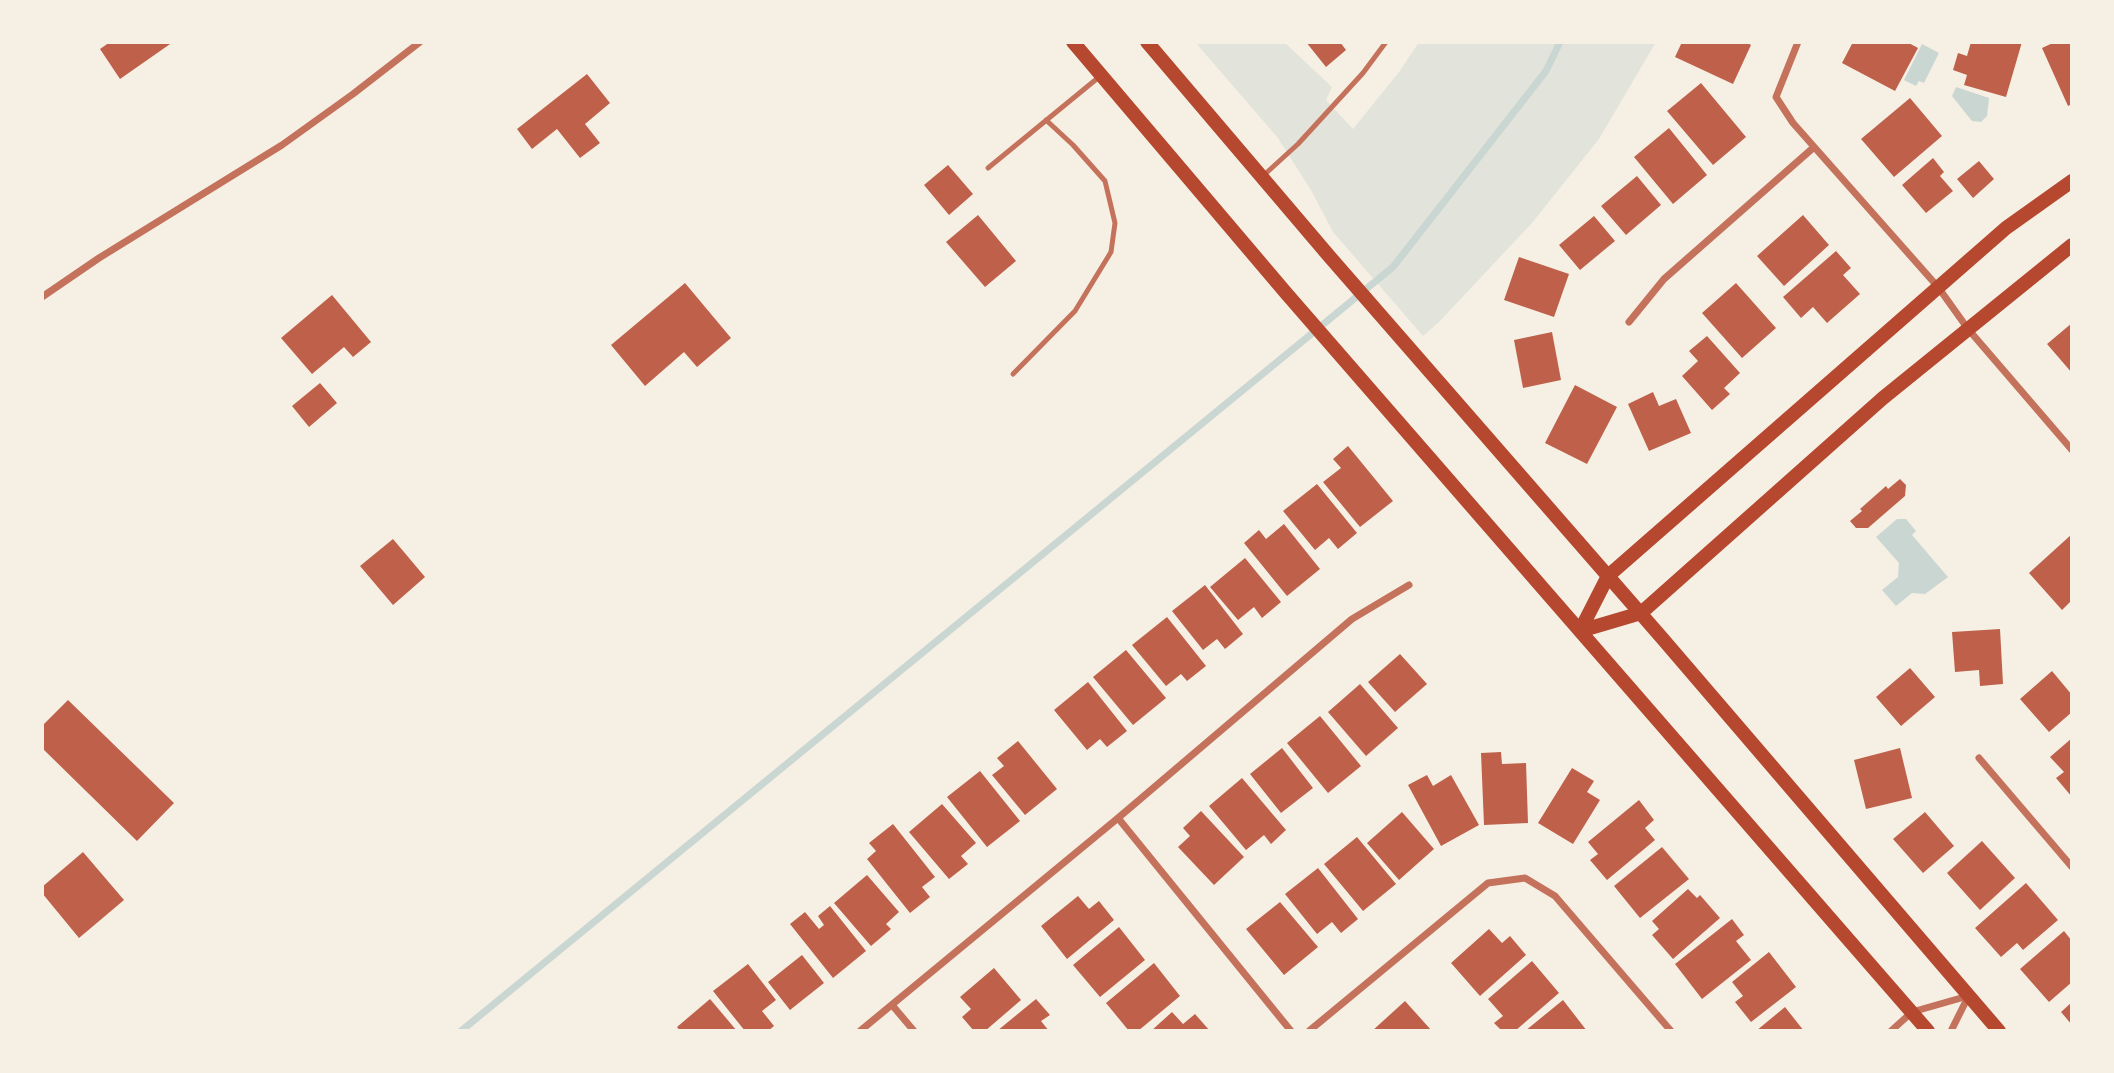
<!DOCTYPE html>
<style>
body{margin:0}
#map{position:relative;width:2114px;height:1073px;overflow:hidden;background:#f6efe4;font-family:Lora,serif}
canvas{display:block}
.frame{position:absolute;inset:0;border:44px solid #f6efe4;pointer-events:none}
</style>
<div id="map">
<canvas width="2114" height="1073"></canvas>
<div class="frame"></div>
</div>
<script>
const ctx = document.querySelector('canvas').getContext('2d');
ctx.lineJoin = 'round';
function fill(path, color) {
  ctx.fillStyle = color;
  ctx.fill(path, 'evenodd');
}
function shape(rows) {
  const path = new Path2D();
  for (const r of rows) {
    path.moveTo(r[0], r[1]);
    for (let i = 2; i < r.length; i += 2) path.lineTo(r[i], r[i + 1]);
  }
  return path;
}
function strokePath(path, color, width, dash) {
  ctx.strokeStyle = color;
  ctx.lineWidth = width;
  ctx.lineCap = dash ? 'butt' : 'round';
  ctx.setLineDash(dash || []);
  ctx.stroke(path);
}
fill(shape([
 [1195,42,1284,42,1332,87,1326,100,1353,129,1399,72,1419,42,1656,42,1599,139,1532,223,1439,322,1423,336,1333,232,1312,192,1278,138]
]), '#e2e4dc');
fill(shape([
 [1922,44,1939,53,1924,83,1919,81,1916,86,1904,80],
 [1956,87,1989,98,1987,116,1981,122,1972,121,1952,96],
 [1897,519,1906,519,1916,531,1912,535,1948,577,1925,594,1912,593,1896,606,1882,590,1898,577,1899,563,1876,537]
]), '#c9d6d2');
strokePath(shape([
 [461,1031,1393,267,1546,71,1560,42]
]), '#c9d6d2', 7);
fill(shape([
 [110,42,173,42,120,79,100,49],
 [1306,42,1340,42,1346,50,1326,67],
 [1682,42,1746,42,1751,45,1733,84,1675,57],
 [1853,42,1907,42,1918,48,1895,91,1842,63],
 [1971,42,2022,42,2006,97,1964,85,1967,75,1953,70,1958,53,1967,56],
 [2055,42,2072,42,2072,104,2068,106,2042,48],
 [587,74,610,103,585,124,600,143,580,158,557,129,532,149,517,129],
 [1701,83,1746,137,1713,165,1667,111],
 [1910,98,1942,136,1894,177,1861,139],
 [1669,128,1707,175,1673,204,1634,157],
 [1933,158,1944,172,1940,176,1953,191,1926,213,1902,185],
 [1979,161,1994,179,1973,198,1957,179],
 [948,165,973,194,949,215,924,185],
 [1637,176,1661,205,1626,235,1601,206],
 [978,215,1016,261,985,287,946,242],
 [1803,215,1829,245,1784,286,1757,256],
 [1594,216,1615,241,1580,270,1559,245],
 [1836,251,1851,268,1843,275,1860,294,1827,323,1813,307,1801,318,1783,297],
 [1519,257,1569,274,1554,317,1504,300],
 [685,283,731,338,697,367,684,352,645,386,611,345],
 [1736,283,1776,328,1742,358,1702,313],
 [332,295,371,342,353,357,344,347,312,374,281,338],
 [2072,323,2072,373,2047,344],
 [1552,332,1561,380,1523,388,1514,340],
 [1707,336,1740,373,1724,388,1730,394,1712,410,1682,376,1698,361,1689,351],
 [320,383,337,403,309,427,292,406],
 [1575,385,1617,407,1587,464,1545,443],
 [1653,392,1659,406,1676,399,1691,433,1649,451,1628,404],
 [1348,446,1393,501,1360,527,1323,482,1341,468,1333,459],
 [1900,479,1906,485,1905,496,1868,528,1856,528,1850,521,1862,511,1860,509,1886,486,1888,489],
 [1317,484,1357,533,1338,549,1329,538,1315,550,1283,511],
 [1284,524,1320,569,1287,596,1244,543,1259,530,1266,539],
 [2072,534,2072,600,2062,610,2029,573],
 [393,539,425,577,393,605,360,566],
 [1245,558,1281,602,1262,618,1254,607,1238,620,1210,587],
 [1205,585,1243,634,1225,649,1217,639,1203,650,1172,611],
 [1167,617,1206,666,1187,681,1181,674,1166,686,1132,645],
 [2000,629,2003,684,1980,686,1979,670,1955,672,1952,632],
 [1126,650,1166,698,1133,725,1093,677],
 [1400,654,1427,684,1395,712,1368,682],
 [1910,668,1935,697,1901,726,1876,697],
 [2052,671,2072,695,2072,712,2049,732,2020,699],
 [1088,682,1127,731,1107,747,1100,739,1087,750,1054,710],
 [1360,684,1398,728,1366,756,1328,712],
 [68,700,174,803,137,841,42,748,42,726],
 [1320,716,1361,766,1328,793,1287,743],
 [2072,738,2072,797,2056,778,2064,772,2050,757],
 [1018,741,1057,789,1025,815,992,775,1004,766,997,758],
 [1282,748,1313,788,1281,813,1250,774],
 [1900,748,1912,798,1866,809,1854,760],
 [1501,752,1502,764,1526,763,1528,823,1484,825,1481,753],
 [1572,768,1594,781,1587,792,1600,800,1573,844,1538,823],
 [980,771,1020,821,987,847,947,797],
 [1427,775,1433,786,1451,775,1479,825,1441,846,1408,785],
 [1242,778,1286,830,1271,844,1264,835,1246,850,1209,806],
 [1639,800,1654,820,1645,828,1655,840,1607,880,1590,860,1598,854,1588,842],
 [942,804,976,843,961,856,968,864,949,879,909,832],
 [1201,811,1244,857,1214,885,1178,847,1190,836,1183,828],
 [1402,812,1434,849,1399,880,1367,843],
 [1925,812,1954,846,1923,873,1893,839],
 [893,824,935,877,922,887,930,897,910,913,867,859,876,851,869,843],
 [1357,837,1396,884,1363,911,1324,864],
 [1982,841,2015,878,1980,910,1947,873],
 [1662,847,1689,879,1640,918,1614,886],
 [83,852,124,900,79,938,42,893,42,887],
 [1318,868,1358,919,1341,933,1332,922,1317,934,1285,894],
 [867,875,899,912,886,924,891,929,871,946,834,903],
 [2026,883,2058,920,2023,950,2017,943,2001,957,1975,928],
 [1688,889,1697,898,1700,895,1720,918,1673,959,1652,935,1659,929,1652,921],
 [1078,896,1089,909,1099,901,1114,920,1067,959,1041,926],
 [1280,902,1318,947,1284,975,1246,929],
 [830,906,866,951,833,978,790,924,805,912,819,929,824,925,818,916],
 [1732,919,1744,935,1736,941,1751,960,1702,999,1675,964],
 [1119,927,1145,960,1100,997,1073,965],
 [1489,929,1502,943,1510,936,1526,955,1480,996,1451,963],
 [2064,931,2072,941,2072,982,2049,1002,2020,969],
 [1769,952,1796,987,1751,1022,1735,1002,1743,996,1732,982],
 [802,955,824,983,790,1010,768,982],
 [1532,961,1559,993,1515,1031,1502,1031,1494,1023,1503,1016,1488,999],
 [1154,963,1180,996,1138,1031,1129,1031,1106,1003],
 [748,964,776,1000,762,1011,774,1026,768,1031,745,1031,713,991],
 [994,968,1021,1000,985,1031,974,1031,962,1017,971,1009,960,997],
 [710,999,737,1031,680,1031,677,1027],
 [1036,999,1050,1015,1041,1021,1049,1031,997,1031],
 [1563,1000,1587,1031,1525,1031],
 [1405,1001,1432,1031,1372,1031],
 [2072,1002,2072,1025,2061,1012],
 [1785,1007,1804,1031,1756,1031],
 [1172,1012,1183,1024,1195,1014,1210,1031,1151,1031]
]), '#bf614a');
strokePath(shape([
 [988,168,1099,77],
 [1264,175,1298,144,1363,73,1386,42],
 [1013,374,1075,311,1111,252,1115,223,1105,181,1073,145,1046,120]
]), '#c5725c', 5);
strokePath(shape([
 [1798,42,1776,97,1793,123,1938,287,1968,329,2072,450],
 [42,297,99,258,282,145,353,94,420,42],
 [1629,322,1664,279,1813,148],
 [1979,758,2072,867],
 [1118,818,1291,1031],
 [892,1005,914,1031],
 [860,1031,1118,818,1352,619,1409,585],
 [1309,1031,1488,883,1525,878,1555,896,1671,1031],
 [1891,1031,1912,1012,1968,996],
 [1951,1031,1968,997]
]), '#c5725c', 7);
strokePath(shape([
 [1073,42,1286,293,1928,1031],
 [1147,42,1329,256,1662,638,1999,1031],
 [1580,631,1608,576,2006,228,2072,181],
 [1580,631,1641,613,1883,398,2072,245]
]), '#b5482f', 14);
</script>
